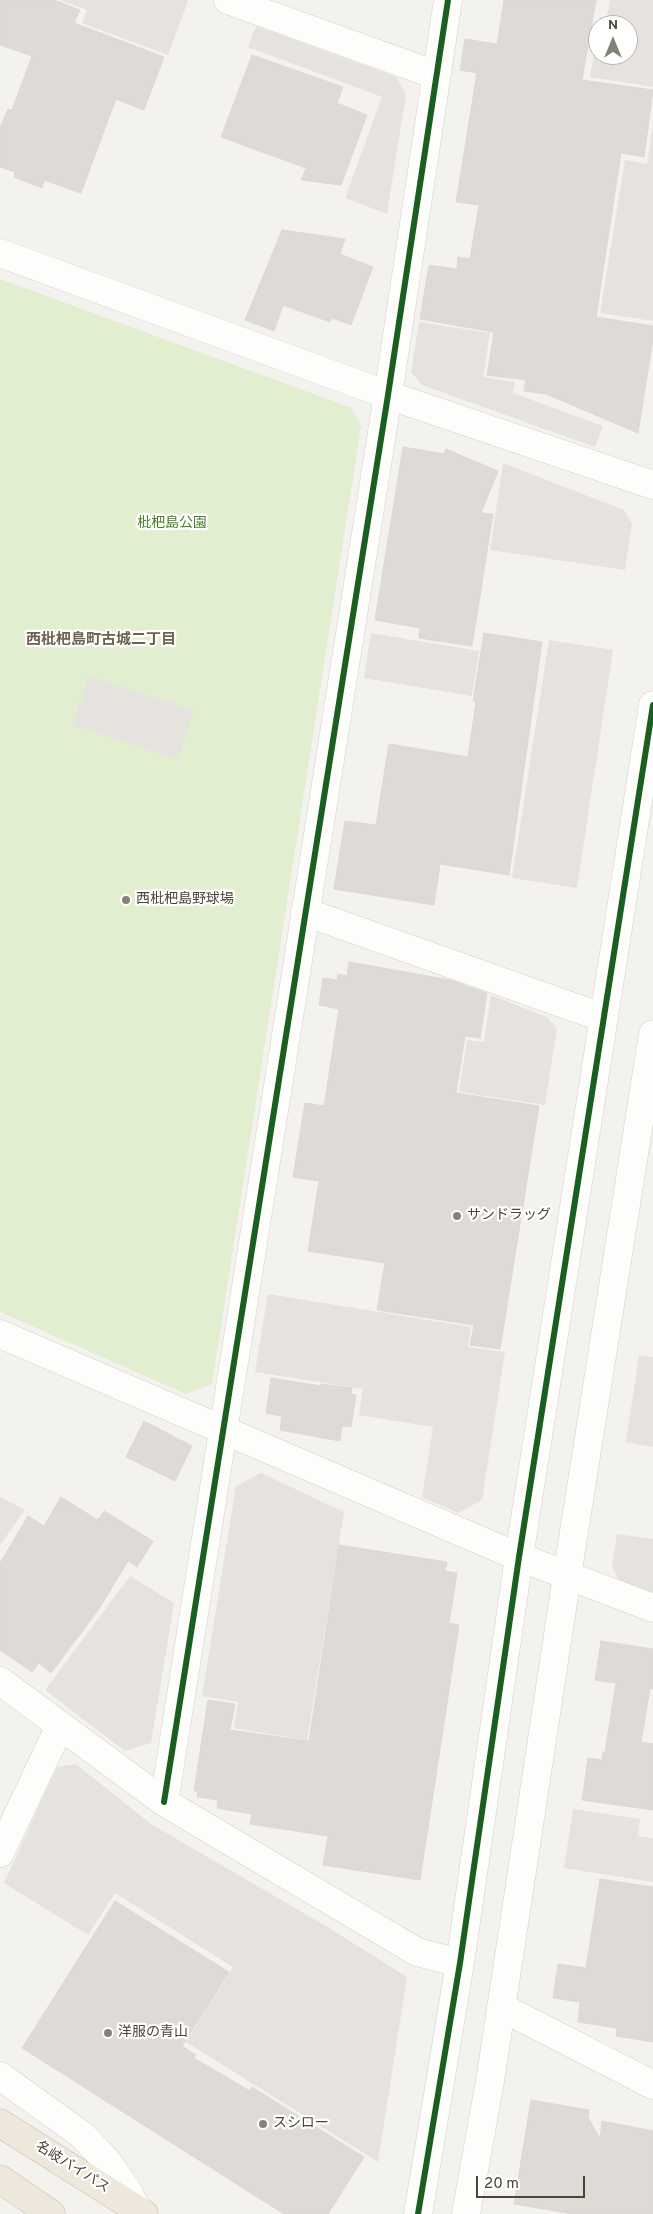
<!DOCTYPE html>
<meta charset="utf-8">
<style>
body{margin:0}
#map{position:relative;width:653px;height:2214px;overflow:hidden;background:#f4f2ee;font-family:Overpass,sans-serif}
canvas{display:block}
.north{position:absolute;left:588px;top:15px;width:50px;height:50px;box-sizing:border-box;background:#fff;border:1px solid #b7b4b0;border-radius:50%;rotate:0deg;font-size:14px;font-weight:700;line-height:20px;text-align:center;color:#4b4439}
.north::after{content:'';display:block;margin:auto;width:18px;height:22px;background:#868178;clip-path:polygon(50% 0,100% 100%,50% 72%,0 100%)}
.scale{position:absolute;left:476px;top:2176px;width:109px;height:22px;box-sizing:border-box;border:2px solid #4b4439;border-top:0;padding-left:6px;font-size:15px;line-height:18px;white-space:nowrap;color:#4b4439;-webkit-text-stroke:4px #fff;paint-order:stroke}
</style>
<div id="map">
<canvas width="653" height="2214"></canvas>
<div class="north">N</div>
<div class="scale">20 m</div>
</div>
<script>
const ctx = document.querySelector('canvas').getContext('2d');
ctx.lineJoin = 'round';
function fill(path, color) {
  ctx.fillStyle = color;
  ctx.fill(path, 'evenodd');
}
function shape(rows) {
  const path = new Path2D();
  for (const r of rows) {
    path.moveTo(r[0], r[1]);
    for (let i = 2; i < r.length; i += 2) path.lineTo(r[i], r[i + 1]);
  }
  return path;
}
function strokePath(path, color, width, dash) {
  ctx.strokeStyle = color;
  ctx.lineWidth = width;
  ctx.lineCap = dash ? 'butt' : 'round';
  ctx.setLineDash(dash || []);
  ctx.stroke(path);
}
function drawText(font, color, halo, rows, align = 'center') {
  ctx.font = font + ' Overpass,"Noto Sans JP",sans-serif';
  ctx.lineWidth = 4.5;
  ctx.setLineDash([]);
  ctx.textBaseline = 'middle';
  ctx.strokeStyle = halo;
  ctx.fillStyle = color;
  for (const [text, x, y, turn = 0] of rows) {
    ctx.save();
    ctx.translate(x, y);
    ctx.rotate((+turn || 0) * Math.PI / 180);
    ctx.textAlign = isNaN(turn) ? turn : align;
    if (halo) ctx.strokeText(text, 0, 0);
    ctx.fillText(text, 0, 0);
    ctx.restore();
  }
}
fill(shape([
 [0,279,352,408,361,426,212,1384,186,1394,0,1312]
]), '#e1eecf');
fill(shape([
 [60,0,186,0,188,1,168,55,82,23,87,10],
 [610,0,653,0,653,87,590,77,598,28,598,55,628,55,628,25,598,25,600,17,607,18],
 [256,26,396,77,406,94,387,214,345,198,382,97,248,47],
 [653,125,653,321,600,313,625,160,647,164],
 [419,322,490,333,483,377,515,382,513,393,603,426,595,447,422,385,411,372],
 [503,463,624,510,632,524,625,570,490,550],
 [371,633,479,651,472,696,364,678],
 [549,640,613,650,577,888,512,878],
 [89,676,194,710,178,760,73,725],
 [491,995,547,1017,557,1029,545,1105,459,1092,467,1040,484,1042],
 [268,1294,471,1327,468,1347,505,1352,482,1500,458,1513,422,1497,433,1427,359,1415,363,1389,255,1372],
 [639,1355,653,1357,653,1447,626,1442],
 [261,1473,344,1512,307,1740,234,1728,238,1702,202,1696,236,1486],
 [0,1497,25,1510,0,1545],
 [617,1534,653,1539,653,1593,619,1582,612,1565],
 [130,1576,174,1603,151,1743,125,1751,45,1690],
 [76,1764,151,1824,326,1926,407,1977,378,2162,186,2042,233,1967,115,1893,88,1935,4,1883,57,1767],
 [573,1809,640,1819,638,1836,653,1838,653,1882,564,1868]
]), '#e6e3df');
const building = shape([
 [0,0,54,0,80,10,74,23,164,57,144,110,116,99,81,193,44,180,42,188,14,177,15,172,0,167,0,128,8,109,12,110,32,56,0,45,0,0],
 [504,0,596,0,582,80,653,90,644,157,621,153,596,317,653,326,653,339,638,433,546,394,524,391,526,380,487,375,494,332,420,319,429,265,457,269,458,257,470,259,479,205,456,202,477,73,460,70,465,39,497,44,504,0],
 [252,55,343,87,337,103,367,115,341,185,301,180,306,168,221,137,252,55],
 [282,230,345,239,340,254,373,267,351,325,332,318,330,322,283,305,274,331,245,320,282,230],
 [403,447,444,454,446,449,498,471,481,513,493,514,472,646,419,638,420,628,375,620,403,447],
 [484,633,542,642,509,875,440,864,434,905,334,889,345,821,376,825,389,744,468,757,476,702,473,701,484,633],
 [349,962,450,980,487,993,480,1038,465,1036,456,1093,539,1106,500,1349,470,1345,474,1325,377,1310,385,1263,308,1251,319,1181,293,1177,305,1103,324,1106,339,1009,319,1005,323,978,337,980,338,974,347,976,349,962],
 [271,1378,321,1386,321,1384,352,1388,351,1394,356,1395,351,1427,342,1426,340,1441,280,1430,282,1416,266,1413,271,1378],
 [144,1421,192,1446,175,1481,126,1457,144,1421],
 [61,1497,98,1520,104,1511,153,1541,137,1567,128,1561,99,1609,51,1673,39,1663,32,1672,0,1650,0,1563,28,1516,44,1526,61,1497],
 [339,1545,447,1562,445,1571,457,1573,449,1623,459,1625,420,1880,323,1865,328,1836,250,1824,252,1814,217,1808,218,1800,197,1797,198,1791,194,1791,208,1700,235,1704,230,1730,309,1741,339,1545],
 [601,1641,653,1649,653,1689,650,1688,641,1742,653,1744,653,1810,582,1800,588,1758,602,1760,603,1752,605,1752,616,1683,595,1680,601,1641],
 [600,1879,653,1887,653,2042,616,2036,617,2028,578,2022,580,2002,553,1998,558,1964,586,1968,600,1879],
 [115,1901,229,1972,182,2046,196,2055,194,2058,250,2091,252,2087,364,2157,328,2214,284,2214,22,2048,115,1901],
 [531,2100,589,2110,588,2117,600,2139,602,2121,653,2131,653,2214,573,2214,514,2204,531,2100]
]);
fill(building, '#dedbd6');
strokePath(building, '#dcd9d4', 1);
const minor = shape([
 [228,0,436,75],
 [0,253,388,395,653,485],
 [305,912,604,1018],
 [0,1334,519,1557,653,1608],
 [0,1681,164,1802,417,1952,460,1963],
 [164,1802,388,395,448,0],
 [0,1853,60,1726],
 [501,2007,653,2085],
 [0,2076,82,2135,106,2160,126,2188,137,2209],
 [418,2214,460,1963,519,1557,653,705],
 [466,2214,490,2081,567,1576,653,1034]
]);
const highway = shape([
 [0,2123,144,2214],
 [0,2179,51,2214]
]);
strokePath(minor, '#d2d0cb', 29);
strokePath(highway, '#ccbfa9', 29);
strokePath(minor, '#fdfdfc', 28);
strokePath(highway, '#ede8db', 28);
strokePath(shape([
 [164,1802,388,395,448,0],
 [418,2214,460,1963,519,1557,653,705]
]), '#1b5e20', 6);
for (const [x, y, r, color] of [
 [126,900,5,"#868178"],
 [457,1216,5,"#868178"],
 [108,2033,5,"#868178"],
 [263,2124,5,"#868178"]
]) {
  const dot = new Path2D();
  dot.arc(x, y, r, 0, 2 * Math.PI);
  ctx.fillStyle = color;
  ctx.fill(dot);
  strokePath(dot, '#fff', 2);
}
drawText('14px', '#4a7f2a', '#fff', [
 ["枇杷島公園",172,524]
]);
drawText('14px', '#4b4439', '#fff', [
 ["西枇杷島野球場",136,900],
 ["サンドラッグ",467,1216],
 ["洋服の青山",118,2033],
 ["スシロー",273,2124]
], 'left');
drawText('14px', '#4b4439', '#fff', [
 ["名岐バイパス",72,2168,32]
]);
drawText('bold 15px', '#6e6250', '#fff', [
 ["西枇杷島町古城二丁目",101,641]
]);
</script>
